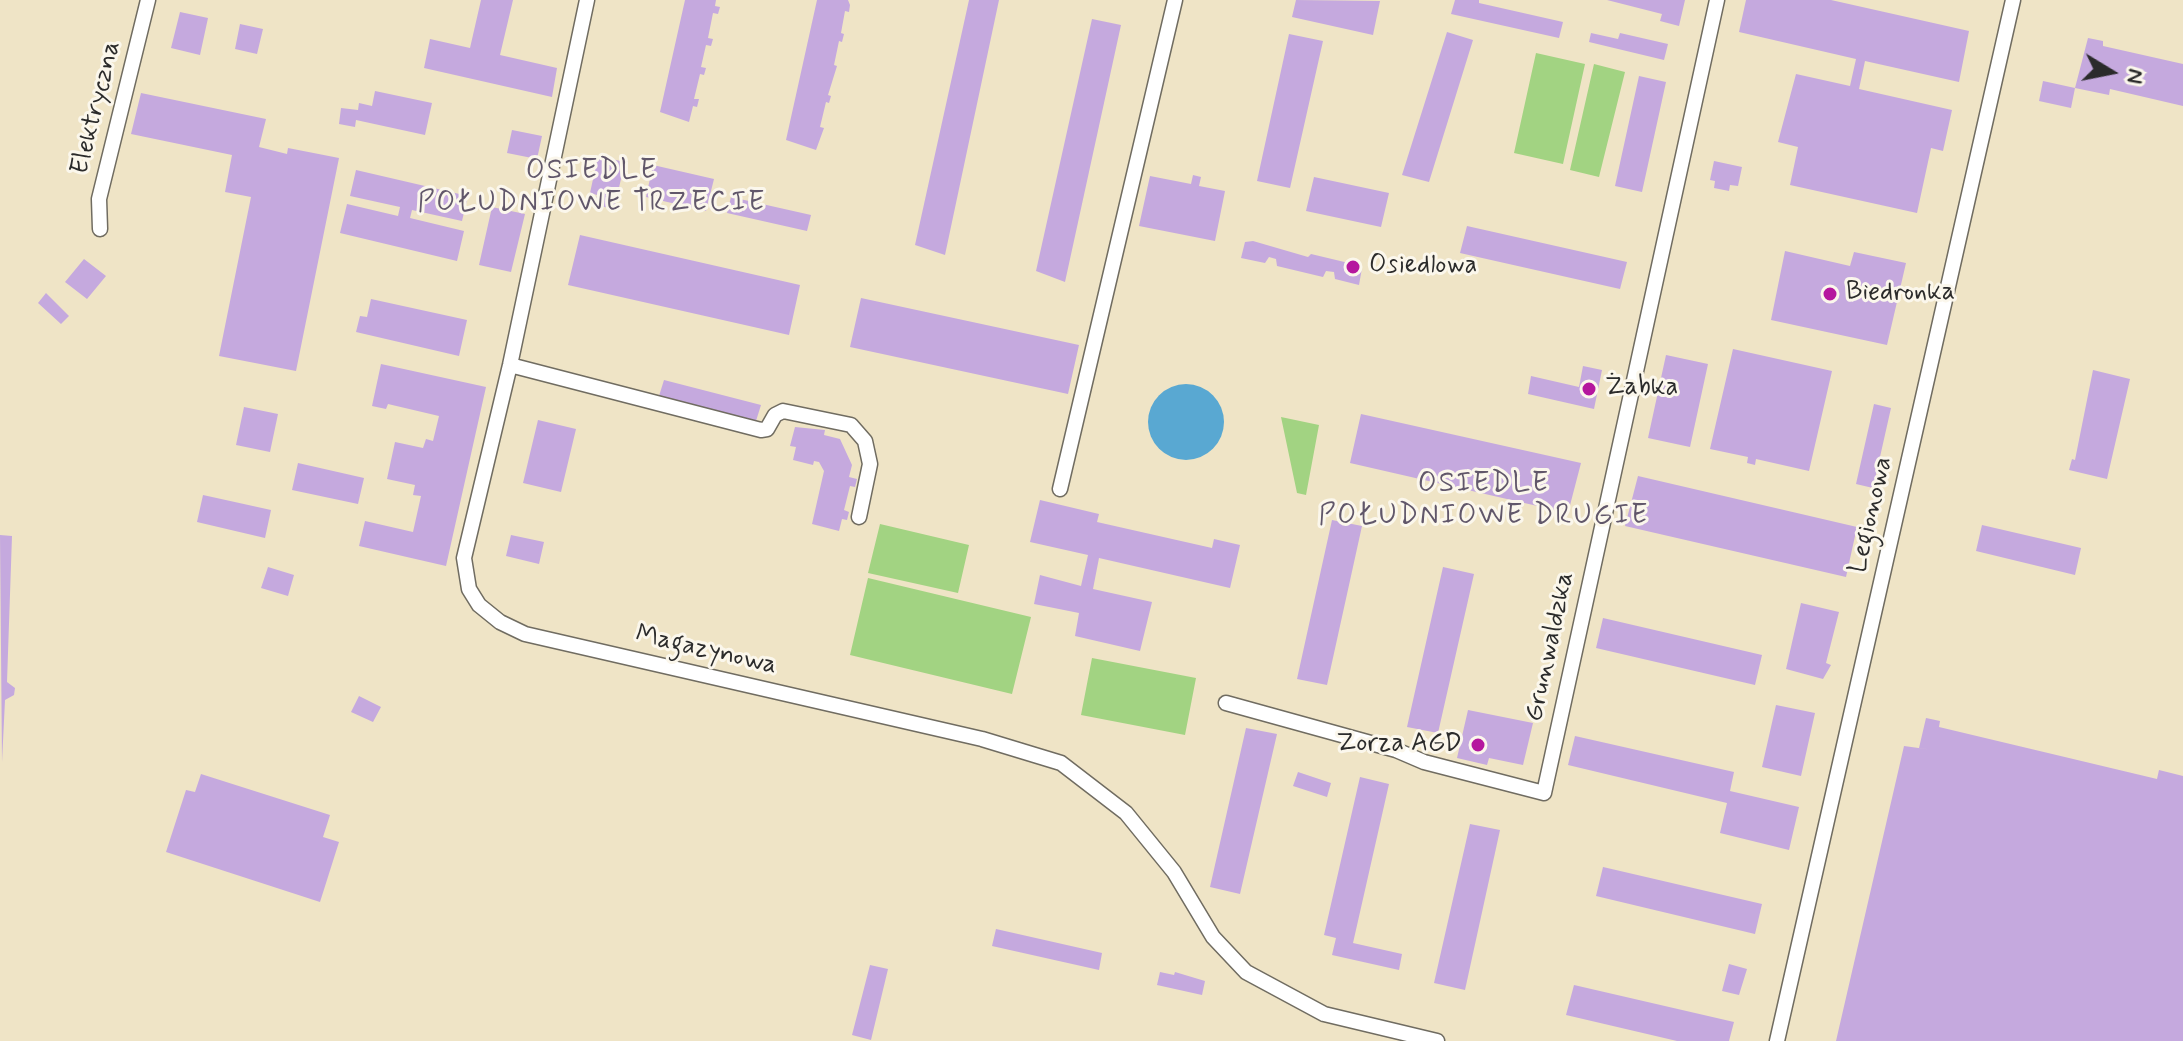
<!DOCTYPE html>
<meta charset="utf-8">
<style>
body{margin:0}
#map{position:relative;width:2183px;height:1041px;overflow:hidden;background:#efe4c6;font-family:Mynerve,sans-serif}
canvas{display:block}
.north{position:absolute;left:2071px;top:32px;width:80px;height:80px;-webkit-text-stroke:6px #fbf7ec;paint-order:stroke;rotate:100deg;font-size:22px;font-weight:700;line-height:32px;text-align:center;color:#2b2b2b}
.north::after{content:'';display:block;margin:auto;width:28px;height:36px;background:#2b2b2b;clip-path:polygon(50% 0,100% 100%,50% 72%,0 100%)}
</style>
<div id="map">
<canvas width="2183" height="1041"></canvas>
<div class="north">N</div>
</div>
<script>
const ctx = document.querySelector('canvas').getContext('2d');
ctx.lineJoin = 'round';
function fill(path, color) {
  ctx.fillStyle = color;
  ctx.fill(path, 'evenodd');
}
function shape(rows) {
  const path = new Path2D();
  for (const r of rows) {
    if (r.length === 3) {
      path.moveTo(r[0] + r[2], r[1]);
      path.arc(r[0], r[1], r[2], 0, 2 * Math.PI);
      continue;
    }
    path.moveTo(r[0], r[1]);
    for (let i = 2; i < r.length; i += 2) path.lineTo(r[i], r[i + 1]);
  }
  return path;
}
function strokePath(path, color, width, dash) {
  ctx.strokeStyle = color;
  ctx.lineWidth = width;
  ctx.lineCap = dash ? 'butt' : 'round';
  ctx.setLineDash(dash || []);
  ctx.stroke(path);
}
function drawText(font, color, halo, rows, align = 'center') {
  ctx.font = font + ' Mynerve,sans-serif';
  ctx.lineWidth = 6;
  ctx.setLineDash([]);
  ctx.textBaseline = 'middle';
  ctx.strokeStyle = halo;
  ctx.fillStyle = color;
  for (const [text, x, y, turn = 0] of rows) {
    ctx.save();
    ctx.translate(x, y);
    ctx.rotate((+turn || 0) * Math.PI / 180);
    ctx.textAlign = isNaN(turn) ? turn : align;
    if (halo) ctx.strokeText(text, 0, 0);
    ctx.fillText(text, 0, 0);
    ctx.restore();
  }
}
fill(shape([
 [1536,53,1585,64,1563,164,1514,153],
 [1594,64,1625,72,1599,177,1570,170],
 [1281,417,1319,425,1306,495,1297,493],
 [880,524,969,545,958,593,868,573],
 [868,578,1031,617,1012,694,850,655],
 [1092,658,1196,678,1185,735,1081,715]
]), '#a2d382');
fill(shape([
 [1186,422,38]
]), '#59a8d2');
fill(shape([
 [481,0,513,0,500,55,557,68,552,97,424,68,430,39,470,48],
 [685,0,716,0,715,6,720,7,718,14,713,13,708,38,713,39,711,46,706,45,701,67,706,68,704,75,700,74,694,99,699,99,697,107,693,106,689,122,660,112],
 [817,0,848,0,850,5,849,12,845,11,841,33,844,34,842,42,839,41,834,65,837,66,828,95,831,96,829,103,826,102,820,127,824,128,816,150,786,140],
 [969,0,999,0,945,255,915,245],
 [1296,0,1380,1,1373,35,1292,17],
 [1455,0,1479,0,1479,3,1563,22,1559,38,1451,14],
 [1607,0,1685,0,1679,26,1660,21,1662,14],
 [1746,0,1831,0,1969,31,1959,82,1865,61,1859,89,1952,110,1943,151,1931,148,1917,213,1790,185,1798,147,1778,142,1796,74,1850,86,1856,59,1739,32],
 [180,12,208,18,200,55,171,48],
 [1092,19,1121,25,1065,282,1036,271],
 [240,24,263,29,257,54,235,49],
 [1447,32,1473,40,1429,182,1402,175],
 [1591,33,1618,39,1620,33,1668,44,1664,60,1589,42],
 [1289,34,1323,41,1290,188,1257,181],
 [2088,38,2103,41,2103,46,2183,64,2183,106,2110,89,2109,95,2075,88],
 [1639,76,1666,82,1642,192,1615,186],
 [2043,81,2075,88,2071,108,2039,101],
 [375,91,432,103,425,135,356,120,355,127,339,124,341,108,358,110,359,103,372,106],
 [141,93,266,119,259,147,287,154,288,148,339,158,296,371,219,356,251,197,225,192,232,155,131,134],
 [512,130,542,136,537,159,507,153],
 [598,156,625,162,614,209,595,205,597,195,590,193],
 [1714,161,1742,167,1738,186,1730,185,1729,191,1714,188,1715,181,1710,180],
 [653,165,714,179,706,211,646,197],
 [356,170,468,196,462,221,412,210,410,218,464,231,457,261,340,233,347,204,398,216,400,207,350,196],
 [1193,175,1201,177,1199,186,1225,191,1215,241,1139,226,1150,176,1191,184],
 [1314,177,1389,193,1381,227,1306,211],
 [731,197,811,215,807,231,727,213],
 [492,207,525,214,511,272,479,265],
 [1467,226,1627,262,1620,289,1460,253],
 [580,235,800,285,789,335,568,285],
 [1253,241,1308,257,1311,254,1357,265,1362,268,1359,285,1335,279,1334,272,1326,271,1323,277,1277,266,1276,259,1269,257,1265,263,1241,258,1245,242],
 [1785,251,1850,266,1854,252,1906,263,1887,345,1771,320],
 [84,259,106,276,87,299,65,282],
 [46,293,69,316,61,324,38,303],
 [861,298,1079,345,1068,394,850,347],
 [371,299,467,320,459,356,356,332,360,316,367,317],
 [1733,349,1832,371,1809,471,1756,459,1755,465,1747,463,1748,457,1710,449],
 [1666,355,1708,364,1690,447,1648,438],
 [381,364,486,387,446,566,359,546,365,521,413,532,421,496,413,495,415,485,387,479,395,442,423,448,426,439,433,441,439,416,388,404,386,409,372,406],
 [1583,366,1602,370,1594,409,1528,394,1531,376,1579,387],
 [2093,370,2130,379,2107,479,2069,470,2072,459,2075,460],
 [664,380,761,405,756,421,659,396],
 [1874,404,1891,408,1873,488,1856,484],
 [244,407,278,414,270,452,236,445],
 [1361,414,1581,463,1568,513,1350,463],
 [538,420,576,429,561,492,523,483],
 [795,427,825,430,824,435,840,439,852,465,849,477,857,479,855,487,850,486,844,510,849,512,847,520,842,519,839,531,812,524,824,471,819,462,814,461,813,465,793,460,796,447,790,446],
 [298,463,364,478,358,504,292,490],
 [1638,476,1857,527,1846,577,1625,526],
 [203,495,271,510,265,538,197,522],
 [1040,500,1099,514,1097,522,1212,548,1214,539,1240,545,1230,588,1099,558,1093,589,1152,602,1140,651,1075,636,1079,613,1034,604,1040,575,1081,586,1088,555,1030,542],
 [1332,520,1362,526,1327,685,1297,679],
 [1982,525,2081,548,2075,575,1976,551],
 [0,535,12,536,7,682,15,688,14,695,5,700,2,762],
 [511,535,544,542,539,564,506,556],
 [268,567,294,575,288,596,261,588],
 [1443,567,1474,574,1438,733,1407,727],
 [1801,603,1839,612,1826,663,1831,665,1823,679,1786,669],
 [1603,618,1762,655,1755,685,1596,648],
 [359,696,381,707,373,722,351,712],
 [1776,705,1815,713,1801,776,1762,767],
 [1468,710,1533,723,1523,765,1489,758,1487,765,1457,758],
 [1926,718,1940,721,1939,727,2157,779,2159,770,2183,776,2183,1041,1836,1041,1904,746,1933,750,1919,748],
 [1246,728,1277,734,1240,894,1210,887],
 [1575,736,1734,772,1730,791,1799,807,1789,850,1720,833,1727,803,1568,765],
 [1298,772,1331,783,1327,797,1293,786],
 [201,774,330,815,323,837,339,842,320,902,166,852,186,790,195,792],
 [1360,777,1389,784,1353,943,1402,954,1399,970,1332,955,1336,938,1324,935],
 [1470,824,1500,830,1465,990,1434,983],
 [1603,867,1762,904,1755,934,1596,896],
 [996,929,1102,953,1099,970,992,946],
 [1729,964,1747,969,1739,995,1722,991],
 [870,965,888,969,871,1040,852,1035],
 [1160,972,1174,975,1175,972,1205,981,1202,995,1157,985],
 [1574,985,1734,1022,1729,1041,1677,1041,1566,1015]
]), '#c5a9de');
const street = shape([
 [587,0,510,365,464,558,469,589,479,605,500,622,525,634,982,739,1061,763,1126,813,1174,872,1213,937,1246,972,1324,1014,1437,1041],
 [100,229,99,199,148,0],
 [510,365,761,430,767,429,775,415,783,411,851,425,865,441,870,464,859,517],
 [1060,489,1175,0],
 [1226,703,1396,750,1424,762,1544,793,1717,0],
 [1777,1041,2013,0]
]);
strokePath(street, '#706c61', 17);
strokePath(street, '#fff', 14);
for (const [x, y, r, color] of [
 [1353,267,8,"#b5179e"],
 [1830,294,8,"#b5179e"],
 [1589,389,8,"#b5179e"],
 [1478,745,8,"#b5179e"]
]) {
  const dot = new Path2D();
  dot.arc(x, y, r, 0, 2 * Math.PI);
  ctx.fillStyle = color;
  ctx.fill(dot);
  strokePath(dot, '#fbf7ec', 3);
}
drawText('26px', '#2b2b2b', '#fbf7ec', [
 ["Elektryczna",97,108,-76],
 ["Legionowa",1872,515,-77],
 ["Grunwaldzka",1551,647,-78],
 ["Magazynowa",706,651,13]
]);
drawText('26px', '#2b2b2b', '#fbf7ec', [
 ["Osiedlowa",1369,267],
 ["Biedronka",1846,294],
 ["Żabka",1605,389],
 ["Zorza AGD",1462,745,"right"]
], 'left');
ctx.letterSpacing = '2px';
drawText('28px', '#61576a', '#fbf7ec', [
 ["OSIEDLE",592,172],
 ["POŁUDNIOWE TRZECIE",592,204],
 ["OSIEDLE",1484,485],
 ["POŁUDNIOWE DRUGIE",1484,517]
]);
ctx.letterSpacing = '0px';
</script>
